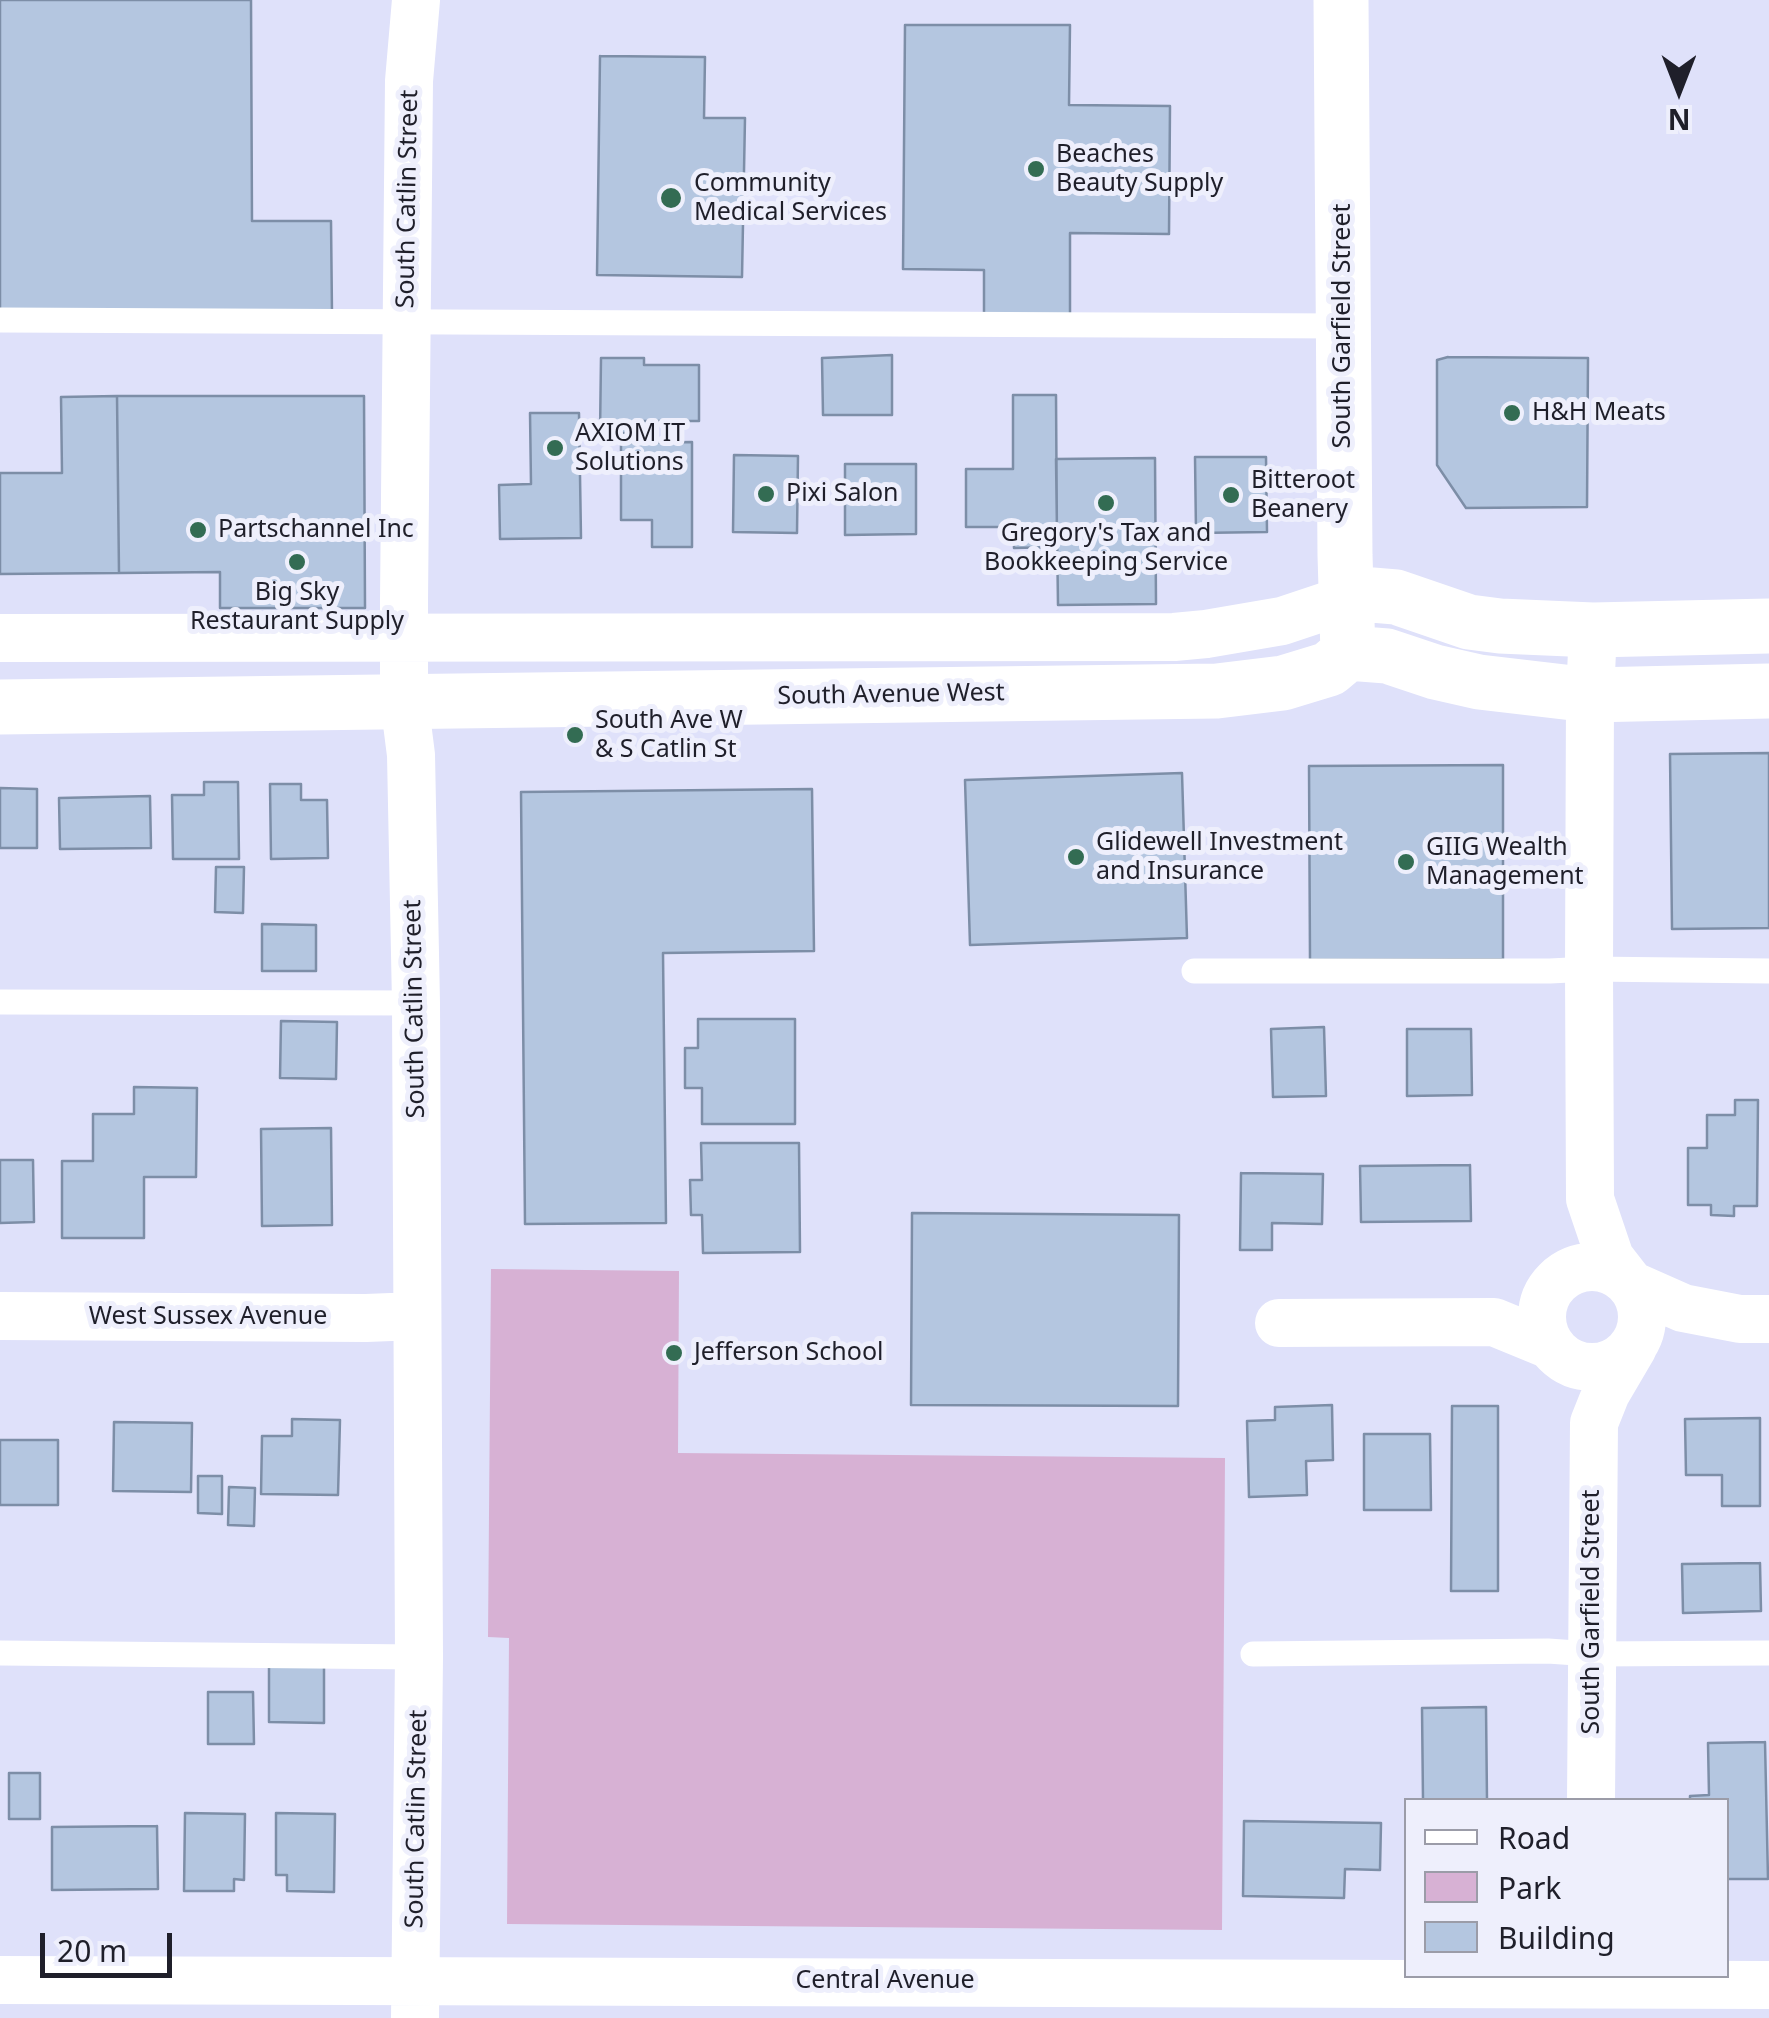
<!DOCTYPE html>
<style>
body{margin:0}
#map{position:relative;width:1769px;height:2018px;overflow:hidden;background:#dfe1fa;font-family:"Noto Sans",sans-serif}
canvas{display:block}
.legend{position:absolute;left:1404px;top:1798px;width:325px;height:180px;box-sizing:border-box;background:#eeeffc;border:2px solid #9b9ca8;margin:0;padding:12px 18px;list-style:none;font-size:30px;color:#1f1f2a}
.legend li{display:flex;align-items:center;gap:20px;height:50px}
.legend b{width:50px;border:2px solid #9b9ca8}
.north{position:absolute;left:1629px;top:40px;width:100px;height:100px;-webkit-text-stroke:8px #eeeffc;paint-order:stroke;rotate:180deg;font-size:28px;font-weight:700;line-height:40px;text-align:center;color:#1f1f2a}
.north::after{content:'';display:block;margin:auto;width:35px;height:45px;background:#1f1f2a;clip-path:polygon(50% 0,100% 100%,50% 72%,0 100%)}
.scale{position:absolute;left:40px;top:1933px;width:132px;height:45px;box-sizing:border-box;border:5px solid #1f1f2a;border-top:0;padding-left:12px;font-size:30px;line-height:35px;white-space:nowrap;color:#1f1f2a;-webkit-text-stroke:8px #eeeffc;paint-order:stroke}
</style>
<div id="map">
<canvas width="1769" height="2018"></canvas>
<ul class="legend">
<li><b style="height:12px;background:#fff"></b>Road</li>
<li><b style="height:28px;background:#d7b1d4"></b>Park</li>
<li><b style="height:28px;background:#b4c6e0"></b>Building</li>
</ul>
<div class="north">N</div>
<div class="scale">20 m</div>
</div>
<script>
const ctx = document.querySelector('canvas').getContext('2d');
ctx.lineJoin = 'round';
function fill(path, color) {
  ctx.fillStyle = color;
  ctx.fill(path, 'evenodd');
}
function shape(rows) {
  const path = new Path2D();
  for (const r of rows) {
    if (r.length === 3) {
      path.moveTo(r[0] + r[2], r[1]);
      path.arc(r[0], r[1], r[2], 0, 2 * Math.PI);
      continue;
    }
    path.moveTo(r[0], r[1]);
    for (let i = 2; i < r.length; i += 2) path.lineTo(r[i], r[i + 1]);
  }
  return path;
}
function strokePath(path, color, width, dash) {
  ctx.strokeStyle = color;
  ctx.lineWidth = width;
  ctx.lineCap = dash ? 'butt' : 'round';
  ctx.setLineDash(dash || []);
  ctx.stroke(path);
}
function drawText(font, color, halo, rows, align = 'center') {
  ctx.font = font + ' "Noto Sans",sans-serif';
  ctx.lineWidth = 10;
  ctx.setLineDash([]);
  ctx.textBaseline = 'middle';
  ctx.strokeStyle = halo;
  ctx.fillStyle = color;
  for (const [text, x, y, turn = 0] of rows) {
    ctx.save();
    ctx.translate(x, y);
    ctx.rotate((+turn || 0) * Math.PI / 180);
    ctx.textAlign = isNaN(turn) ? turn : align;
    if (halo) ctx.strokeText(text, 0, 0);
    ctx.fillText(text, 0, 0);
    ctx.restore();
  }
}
fill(shape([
 [491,1269,679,1271,678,1453,1225,1458,1222,1930,507,1924,509,1638,488,1637]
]), '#d7b1d4');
const building = shape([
 [0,0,251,0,252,221,331,221,332,314,0,315,0,0],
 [905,25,1070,25,1069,105,1170,106,1169,234,1070,233,1070,315,984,314,984,270,903,269,905,25],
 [600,56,705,57,704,118,745,118,742,277,597,275,600,56],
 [892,355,892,415,823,415,822,358,892,355],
 [1448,357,1588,358,1587,507,1466,508,1437,465,1437,360,1448,357],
 [601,358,644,358,644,365,699,365,699,421,637,421,637,433,600,433,601,358],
 [1013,395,1056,395,1057,547,1014,548,1014,527,966,527,966,469,1013,469,1013,395],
 [117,396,364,396,365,608,220,608,220,572,119,573,117,396],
 [117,396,119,573,0,574,0,473,62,473,61,397,117,396],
 [530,413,579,413,581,538,500,539,499,485,531,484,530,413],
 [692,442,692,547,652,547,652,520,621,520,621,443,692,442],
 [734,455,798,456,797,533,733,532,734,455],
 [1195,457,1266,457,1267,532,1196,533,1195,457],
 [1155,458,1156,604,1058,605,1056,459,1155,458],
 [845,464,916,464,916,534,845,535,845,464],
 [1769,753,1769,928,1672,929,1670,754,1769,753],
 [1503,765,1503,959,1310,960,1309,766,1503,765],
 [1182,773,1187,938,970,945,965,780,1182,773],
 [204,782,238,782,239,859,173,859,172,795,204,795,204,782],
 [270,784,301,784,301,800,327,800,328,858,271,859,270,784],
 [0,788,37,789,37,848,0,848,0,788],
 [812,789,814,951,663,953,666,1223,525,1224,521,792,812,789],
 [150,796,151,848,60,849,59,798,150,796],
 [216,867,244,867,243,913,215,912,216,867],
 [262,924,316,925,316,971,262,971,262,924],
 [698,1019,795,1019,795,1124,702,1124,702,1088,685,1088,685,1048,698,1048,698,1019],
 [281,1021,337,1022,336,1079,280,1078,281,1021],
 [1324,1027,1326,1096,1273,1097,1271,1029,1324,1027],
 [1407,1029,1471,1029,1472,1095,1407,1096,1407,1029],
 [134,1087,197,1088,196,1177,144,1177,144,1238,62,1238,62,1161,93,1161,93,1114,134,1114,134,1087],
 [1735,1100,1758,1100,1757,1206,1734,1206,1734,1216,1711,1215,1711,1205,1688,1205,1688,1148,1707,1148,1707,1115,1735,1115,1735,1100],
 [331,1128,332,1225,262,1226,261,1129,331,1128],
 [701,1143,799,1143,800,1252,703,1253,702,1215,691,1215,690,1180,702,1180,701,1143],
 [0,1160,33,1160,34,1222,0,1223,0,1160],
 [1470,1165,1471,1221,1361,1222,1360,1166,1470,1165],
 [1241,1173,1323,1174,1322,1224,1272,1223,1272,1250,1240,1250,1241,1173],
 [912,1213,1179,1215,1178,1406,911,1405,912,1213],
 [1332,1405,1333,1460,1306,1461,1307,1495,1249,1497,1247,1421,1275,1420,1275,1407,1332,1405],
 [1452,1406,1498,1406,1498,1591,1451,1591,1452,1406],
 [1760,1418,1760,1506,1722,1506,1722,1475,1686,1475,1685,1419,1760,1418],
 [292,1419,340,1420,338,1495,261,1494,262,1436,292,1436,292,1419],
 [114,1422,192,1423,191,1492,113,1491,114,1422],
 [1364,1434,1430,1434,1431,1510,1364,1510,1364,1434],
 [0,1440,58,1440,58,1505,0,1505,0,1440],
 [198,1476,222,1476,222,1514,198,1513,198,1476],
 [229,1487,255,1488,254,1526,228,1525,229,1487],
 [1760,1563,1761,1611,1683,1613,1682,1564,1760,1563],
 [269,1662,324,1662,324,1723,269,1722,269,1662],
 [208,1692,253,1692,254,1744,208,1744,208,1692],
 [1486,1707,1487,1800,1423,1800,1422,1708,1486,1707],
 [1765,1742,1768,1879,1726,1879,1726,1800,1690,1800,1690,1796,1709,1795,1708,1743,1765,1742],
 [9,1773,40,1773,40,1819,9,1819,9,1773],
 [185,1813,245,1814,244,1880,234,1879,234,1891,184,1891,185,1813],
 [276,1813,335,1814,334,1892,287,1891,287,1875,276,1875,276,1813],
 [1244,1821,1381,1823,1380,1870,1345,1869,1344,1898,1243,1896,1244,1821],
 [157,1826,158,1889,52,1890,52,1827,157,1826]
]);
fill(building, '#b4c6e0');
strokePath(building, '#7d8ea7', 2.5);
strokePath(shape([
 [0,320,1343,326],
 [1194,971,1550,971,1589,969,1769,971],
 [0,1002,416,1003],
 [0,1653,419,1657],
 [1253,1654,1548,1651,1591,1654,1769,1653]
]), '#fff', 25);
strokePath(shape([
 [1593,630,1590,695,1589,969,1590,1199,1610,1258,1631,1285,1683,1308,1740,1319,1769,1319],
 [0,638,1174,637,1206,634,1282,621,1345,600],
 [1592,1317,50],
 [0,1316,366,1318,417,1316],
 [1279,1323,1494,1322,1550,1345],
 [1591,1800,1594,1423,1606,1393,1633,1347],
 [0,1980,1769,1985],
 [415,2018,419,1657,416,1003,411,755,404,700,404,600,409,81,416,0]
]), '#fff', 48);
strokePath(shape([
 [1341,0,1345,555,1348,653],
 [1345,600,1372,595,1396,597,1469,622,1500,626,1593,630,1769,626],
 [0,707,1217,691,1283,683,1329,669,1348,653,1387,656,1435,672,1479,682,1590,695,1769,691]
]), '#fff', 55);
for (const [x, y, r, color] of [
 [1036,169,10,"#336c53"],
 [671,198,12,"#336c53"],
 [1512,413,10,"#336c53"],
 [555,448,10,"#336c53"],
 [766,494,10,"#336c53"],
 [1231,495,10,"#336c53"],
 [1106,503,10,"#336c53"],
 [198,530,10,"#336c53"],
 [297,562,10,"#336c53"],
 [575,735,10,"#336c53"],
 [1076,857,10,"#336c53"],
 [1406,862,10,"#336c53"],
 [674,1353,10,"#336c53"]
]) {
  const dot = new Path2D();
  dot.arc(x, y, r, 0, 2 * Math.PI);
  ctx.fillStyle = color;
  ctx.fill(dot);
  strokePath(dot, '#eeeffc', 4);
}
drawText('25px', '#1f1f2a', '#eeeffc', [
 ["Beaches",1056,155],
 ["Beauty Supply",1056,184],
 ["Community",694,184],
 ["Medical Services",694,213],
 ["H&H Meats",1532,413],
 ["AXIOM IT",575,434],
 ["Solutions",575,463],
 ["Bitteroot",1251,481],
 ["Beanery",1251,510],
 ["Pixi Salon",786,494],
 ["Partschannel Inc",218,530],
 ["Gregory's Tax and",1106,534,"center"],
 ["Bookkeeping Service",1106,563,"center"],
 ["Big Sky",297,593,"center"],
 ["Restaurant Supply",297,622,"center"],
 ["South Ave W",595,721],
 ["& S Catlin St",595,750],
 ["Glidewell Investment",1096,843],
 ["and Insurance",1096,872],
 ["GIIG Wealth",1426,848],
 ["Management",1426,877],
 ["Jefferson School",694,1353]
], 'left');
drawText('25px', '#1f1f2a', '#eeeffc', [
 ["South Catlin Street",408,199,-89],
 ["South Garfield Street",1343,326,-90],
 ["South Avenue West",891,695,-1],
 ["South Catlin Street",415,1009,-91],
 ["West Sussex Avenue",208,1317],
 ["South Garfield Street",1592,1612,-90],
 ["South Catlin Street",417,1819,-89],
 ["Central Avenue",885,1981]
]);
</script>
